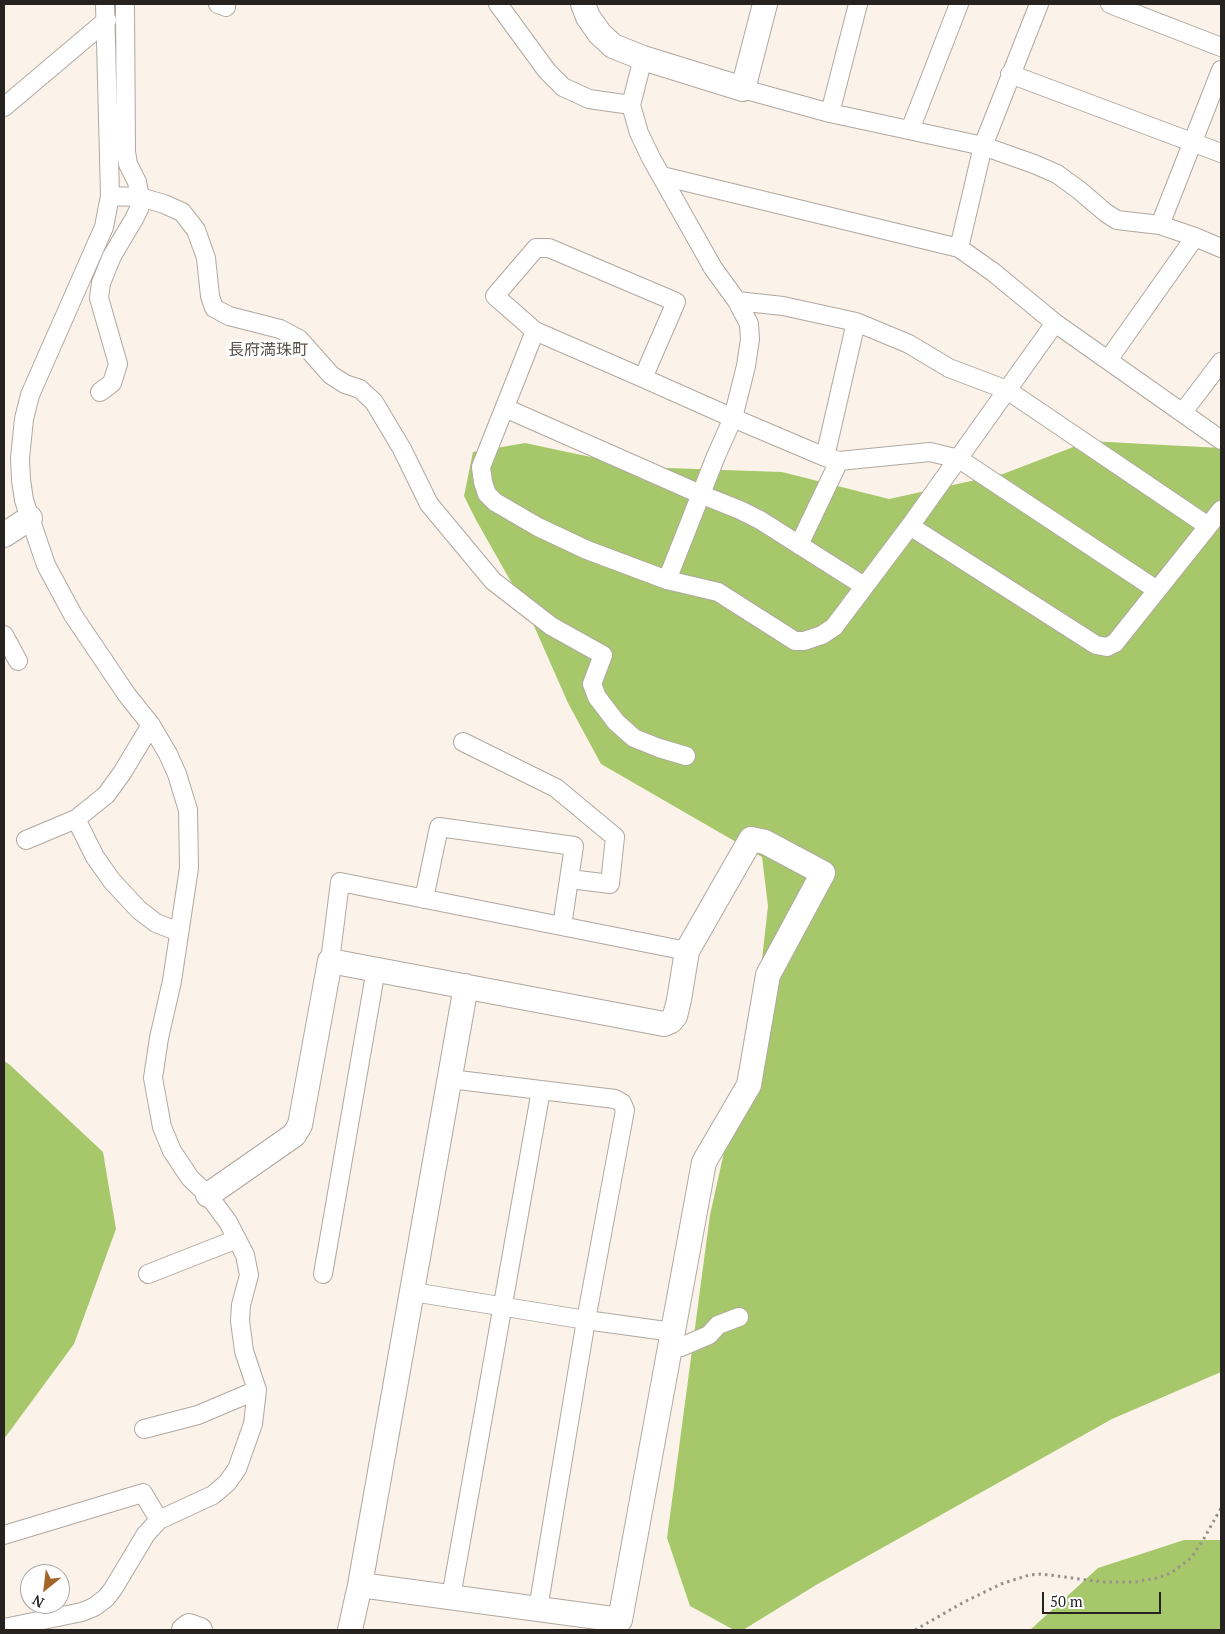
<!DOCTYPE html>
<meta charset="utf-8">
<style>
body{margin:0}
#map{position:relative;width:1225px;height:1634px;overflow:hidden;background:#fbf2ea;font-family:"PT Serif",serif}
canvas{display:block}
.frame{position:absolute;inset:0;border:5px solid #25221f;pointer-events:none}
.north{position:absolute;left:20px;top:1564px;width:50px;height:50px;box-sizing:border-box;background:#fff;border:1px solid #a8a7a5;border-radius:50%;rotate:209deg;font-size:14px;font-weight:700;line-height:20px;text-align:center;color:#25221f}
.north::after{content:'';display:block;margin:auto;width:18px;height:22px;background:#a36629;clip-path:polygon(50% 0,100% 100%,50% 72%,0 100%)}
.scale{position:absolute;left:1042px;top:1592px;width:119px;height:22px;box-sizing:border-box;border:2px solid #25221f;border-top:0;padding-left:6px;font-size:15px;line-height:18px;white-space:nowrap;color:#25221f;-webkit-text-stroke:4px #fff;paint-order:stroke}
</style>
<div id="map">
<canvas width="1225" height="1634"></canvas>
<div class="frame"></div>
<div class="north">N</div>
<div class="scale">50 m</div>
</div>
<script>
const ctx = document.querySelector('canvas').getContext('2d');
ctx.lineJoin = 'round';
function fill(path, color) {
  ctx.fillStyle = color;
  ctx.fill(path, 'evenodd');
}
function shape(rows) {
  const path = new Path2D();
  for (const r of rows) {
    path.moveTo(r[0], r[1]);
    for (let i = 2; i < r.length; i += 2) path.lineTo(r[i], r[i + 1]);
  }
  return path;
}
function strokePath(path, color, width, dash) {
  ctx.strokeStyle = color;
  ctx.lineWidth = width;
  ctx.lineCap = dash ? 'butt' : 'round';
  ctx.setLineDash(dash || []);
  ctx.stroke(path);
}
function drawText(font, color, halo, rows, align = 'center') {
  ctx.font = font + ' "PT Serif","Noto Sans JP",serif';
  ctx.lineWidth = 5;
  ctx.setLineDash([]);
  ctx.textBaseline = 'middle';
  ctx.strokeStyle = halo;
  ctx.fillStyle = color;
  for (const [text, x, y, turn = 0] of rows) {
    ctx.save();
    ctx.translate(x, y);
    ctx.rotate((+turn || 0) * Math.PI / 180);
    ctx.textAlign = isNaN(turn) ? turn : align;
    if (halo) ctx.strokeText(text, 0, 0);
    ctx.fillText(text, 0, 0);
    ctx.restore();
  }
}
fill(shape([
 [1089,441,1221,448,1221,1372,1112,1419,816,1585,743,1630,734,1630,690,1606,667,1538,710,1215,757,1004,768,906,762,857,601,764,568,703,527,610,476,520,464,496,473,452,525,443,638,467,782,472,889,499,1003,474],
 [4,1061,10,1065,103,1152,116,1229,74,1344,4,1439],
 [1184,1540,1221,1540,1221,1630,1030,1630,1098,1568]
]), '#a6c86a');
const street = shape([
 [218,4,226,7],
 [498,4,547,71,563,87,589,99,631,105],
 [1110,4,1221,47],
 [643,58,631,105,639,133,651,158,713,268,737,301,749,324,750,339,746,366,733,418,716,456,667,580],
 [1010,74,1221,153],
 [743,89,830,113,983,146,1034,164,1057,174,1079,190,1106,213,1117,220,1160,225,1195,237,1221,248],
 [4,107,107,20],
 [830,113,858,4],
 [910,130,959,4],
 [662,176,959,248,993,272,1055,323,1221,440],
 [110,196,140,197,164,204,182,212,196,230,206,258,210,296,214,308,229,316,280,329,299,339,331,375,345,384,360,389,374,402,402,449,429,504,493,581,551,626,603,655,592,684,597,697,616,722,634,738,659,748,686,756],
 [1160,225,1221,70],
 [959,248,983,146,1039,4],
 [737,301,783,306,856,322,909,344,949,368,1007,390,1208,526],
 [535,331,481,467,483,482,487,494,495,502,538,527,587,550,667,580,718,592,795,641,804,641,822,635,834,627,910,526,1055,323],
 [1108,360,1195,237],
 [643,378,676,302,549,248,536,248,495,296,535,331,643,378,733,418,825,457,839,461,930,452,959,459,1157,590],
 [100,392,112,383,118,364,99,298,101,283,112,256,134,219,139,209,140,197,137,182,128,164,126,152,125,4],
 [505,408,700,494,740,510,760,520,864,586],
 [1183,412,1221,362],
 [825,457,856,322],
 [910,526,1096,645,1107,647,1115,643,1221,510],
 [799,545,839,461],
 [4,635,18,661],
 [463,742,556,788,615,837,610,884,570,879],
 [76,819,95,857,112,881,139,910,156,923,179,932],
 [26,840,76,819,106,795,122,773,151,725],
 [424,899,439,827,574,846,562,926],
 [330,961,340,882,687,951],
 [450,1079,615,1099,622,1103,625,1110,586,1320,538,1609],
 [148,1274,237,1239],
 [323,1274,376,969],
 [413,1292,586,1320,673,1332],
 [670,1348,681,1347,709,1335,718,1325,739,1317],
 [144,1429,198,1415,257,1390],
 [4,1535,143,1493,159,1520],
 [451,1597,541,1090],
 [4,1628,82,1612,94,1607,106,1598,113,1589,146,1534,159,1520,213,1495,227,1483,237,1469,253,1424,257,1390,244,1351,240,1321,241,1305,249,1275,245,1255,228,1222,208,1195,190,1178,172,1151,162,1127,153,1078,159,1038,172,981,189,868,188,810,177,774,168,754,151,725,127,695,73,615,46,565,30,518,24,500,21,480,20,458,24,419,30,395,104,227,110,196,105,4]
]);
const secondary = shape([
 [583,4,588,17,600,34,613,46,643,58,743,89,765,4],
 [4,535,30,518],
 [208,1195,294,1135,300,1125,330,961,664,1024,671,1021,675,1016,679,1000,687,951,751,839,765,842,823,873,768,975,749,1085,704,1162,620,1620,360,1585],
 [184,1630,189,1626,200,1630],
 [350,1630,360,1585,466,986]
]);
strokePath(street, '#b0a8a0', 20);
strokePath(secondary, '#b0a8a0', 26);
strokePath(shape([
 [915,1630,964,1602,1001,1584,1029,1575,1042,1574,1102,1582,1135,1582,1157,1578,1171,1573,1191,1558,1202,1542,1221,1508]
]), '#98928c', 3, [2.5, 4]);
strokePath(street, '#fff', 18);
strokePath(secondary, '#fff', 24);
drawText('16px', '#59524b', '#fff', [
 ["長府満珠町",268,350]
]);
</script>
